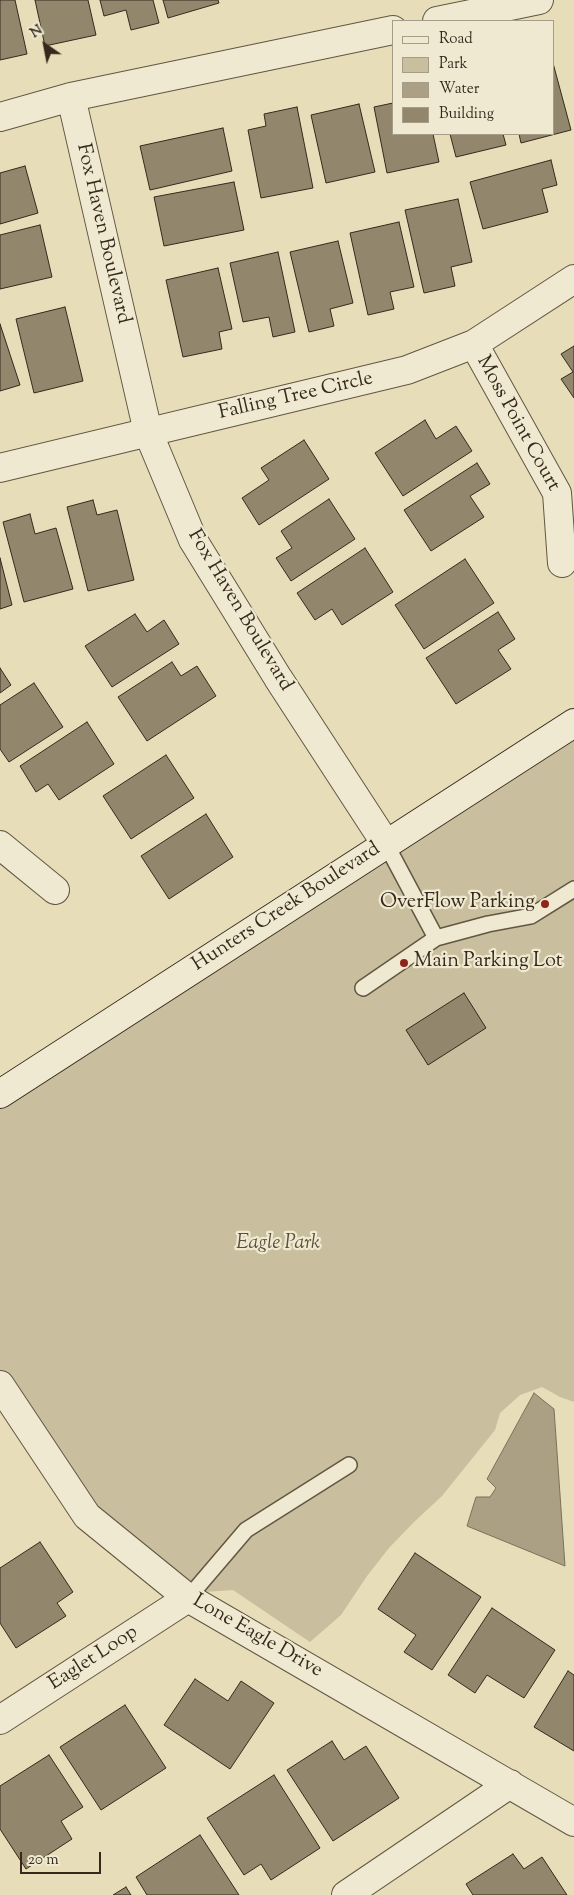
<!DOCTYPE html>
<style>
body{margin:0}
#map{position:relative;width:574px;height:1895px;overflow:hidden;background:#e7ddb8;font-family:"Sorts Mill Goudy",serif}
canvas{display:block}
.legend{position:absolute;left:392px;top:20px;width:162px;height:115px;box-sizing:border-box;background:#efe9d1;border:1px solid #a59c89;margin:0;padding:6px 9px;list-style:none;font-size:15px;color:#36291c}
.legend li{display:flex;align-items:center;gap:10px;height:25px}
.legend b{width:25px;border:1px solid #a59c89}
.north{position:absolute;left:20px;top:20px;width:50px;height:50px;-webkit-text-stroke:4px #efe9d1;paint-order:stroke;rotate:327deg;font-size:14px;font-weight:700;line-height:20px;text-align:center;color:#36291c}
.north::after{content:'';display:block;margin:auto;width:18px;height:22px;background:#36291c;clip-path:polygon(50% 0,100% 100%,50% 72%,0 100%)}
.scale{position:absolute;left:20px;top:1852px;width:81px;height:22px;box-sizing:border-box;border:2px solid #36291c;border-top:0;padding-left:6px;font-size:15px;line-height:18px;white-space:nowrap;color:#36291c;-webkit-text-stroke:4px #efe9d1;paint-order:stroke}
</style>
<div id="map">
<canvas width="574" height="1895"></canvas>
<ul class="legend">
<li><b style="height:6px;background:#efe9d1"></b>Road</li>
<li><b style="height:14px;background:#c9be9d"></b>Park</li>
<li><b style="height:14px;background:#aba083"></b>Water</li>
<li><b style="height:14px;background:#92876d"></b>Building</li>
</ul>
<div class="north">N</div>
<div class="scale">20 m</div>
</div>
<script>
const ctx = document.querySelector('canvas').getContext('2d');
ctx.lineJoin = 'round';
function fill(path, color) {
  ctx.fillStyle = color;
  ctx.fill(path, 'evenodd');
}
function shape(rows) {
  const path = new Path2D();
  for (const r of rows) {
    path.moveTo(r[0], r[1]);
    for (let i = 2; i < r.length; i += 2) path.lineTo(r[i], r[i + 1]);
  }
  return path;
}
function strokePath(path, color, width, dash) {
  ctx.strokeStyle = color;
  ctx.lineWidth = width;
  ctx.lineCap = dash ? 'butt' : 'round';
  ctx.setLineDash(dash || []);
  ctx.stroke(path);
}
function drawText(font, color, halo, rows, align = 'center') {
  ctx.font = font + ' "Sorts Mill Goudy",serif';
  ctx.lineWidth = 4.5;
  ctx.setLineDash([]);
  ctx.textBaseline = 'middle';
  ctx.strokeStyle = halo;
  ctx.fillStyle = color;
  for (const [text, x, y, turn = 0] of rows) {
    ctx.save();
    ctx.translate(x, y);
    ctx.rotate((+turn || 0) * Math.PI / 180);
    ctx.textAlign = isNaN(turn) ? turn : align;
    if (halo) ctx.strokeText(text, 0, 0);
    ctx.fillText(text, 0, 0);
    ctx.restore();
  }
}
fill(shape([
 [574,723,574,1402,560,1397,542,1387,520,1395,500,1413,495,1430,442,1496,414,1522,389,1548,367,1576,341,1615,310,1642,233,1590,203,1592,87,1516,0,1385,0,1094]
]), '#c9be9d');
const water = shape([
 [534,1393,554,1409,565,1566,467,1526,476,1497,490,1497,496,1488,487,1479,534,1393]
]);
fill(water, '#aba083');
strokePath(water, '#7c705a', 1);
const building = shape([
 [0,0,15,0,27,54,0,60,0,0],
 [35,0,88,0,96,35,45,46,35,0],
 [100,0,153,0,159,23,131,30,126,10,104,16,100,0],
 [163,0,218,0,219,3,168,18,163,0],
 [553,63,571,130,521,143,519,134,553,134,553,63],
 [393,103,393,134,433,134,439,162,387,173,374,107,393,103],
 [359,104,375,172,326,183,311,115,359,104],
 [297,107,313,188,261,198,248,130,266,126,264,114,297,107],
 [223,128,232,171,150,190,140,146,223,128],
 [450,134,503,134,506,145,456,157,450,134],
 [551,160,557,185,542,189,548,212,483,229,470,182,551,160],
 [25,166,38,213,0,224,0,173,25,166],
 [234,182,244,230,164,246,154,197,234,182],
 [458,199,472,262,451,267,455,286,424,293,405,210,458,199],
 [399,222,414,287,390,292,394,309,368,315,350,233,399,222],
 [40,225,52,277,0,289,0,235,40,225],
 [338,241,353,303,330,309,334,326,309,332,290,252,338,241],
 [278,252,295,332,273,337,269,317,243,322,230,263,278,252],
 [218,268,232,329,219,332,222,349,183,357,166,280,218,268],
 [65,307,83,381,34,393,16,319,65,307],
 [0,324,20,385,0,391,0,324],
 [574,346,574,398,561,379,573,372,561,354,574,346],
 [425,420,436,439,456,426,472,451,403,496,375,453,425,420],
 [304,440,329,479,259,525,242,498,269,480,261,468,304,440],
 [477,463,490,484,470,496,484,517,431,551,404,510,477,463],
 [329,499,355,539,291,581,276,558,292,548,281,531,329,499],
 [93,500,97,515,117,510,134,580,88,591,67,507,93,500],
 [30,514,35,534,56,528,73,589,24,602,3,522,30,514],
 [365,548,393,592,342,625,332,609,315,620,297,593,365,548],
 [0,558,12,605,0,609,0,558],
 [465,559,494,603,424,649,395,605,465,559],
 [498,612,515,639,498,650,511,669,456,704,426,658,498,612],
 [135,614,147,632,164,620,179,644,112,687,85,646,135,614],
 [172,662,181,676,197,666,216,696,147,741,118,697,172,662],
 [0,668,11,685,0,693,0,668],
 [34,683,63,727,9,762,0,749,0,705,34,683],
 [87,722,114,764,59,800,48,784,36,792,20,766,87,722],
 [166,755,194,798,131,839,103,796,166,755],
 [206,814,233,857,169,899,141,856,206,814],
 [464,993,486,1028,428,1065,406,1030,464,993],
 [40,1542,73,1592,57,1603,66,1616,16,1648,0,1623,0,1568,40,1542],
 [415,1553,481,1597,432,1670,404,1652,416,1635,378,1609,415,1553],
 [492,1608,555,1650,524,1698,487,1675,475,1693,448,1675,492,1608],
 [568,1671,574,1675,574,1751,534,1727,568,1671],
 [195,1679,228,1701,241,1681,274,1703,230,1769,164,1725,195,1679],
 [125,1705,166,1768,101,1810,60,1747,125,1705],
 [332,1741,344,1760,366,1746,399,1798,333,1841,287,1770,332,1741],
 [49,1755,83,1807,61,1821,72,1839,26,1869,0,1829,0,1786,49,1755],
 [274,1775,320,1848,271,1880,261,1864,244,1875,207,1818,274,1775],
 [200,1835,239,1895,147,1895,136,1877,200,1835],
 [513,1854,524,1869,542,1857,567,1895,473,1895,466,1884,513,1854],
 [126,1887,131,1895,113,1895,126,1887]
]);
fill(building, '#92876d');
strokePath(building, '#36291c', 1);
const lane = shape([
 [386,844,436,938,488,924,531,916,574,889],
 [363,988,436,938],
 [188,1598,246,1530,349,1465]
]);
const street = shape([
 [437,21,539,0],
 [71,97,148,432,193,540,278,678,386,844],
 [0,117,71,97,393,30],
 [474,344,557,493,562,563],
 [0,468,407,370,474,344,574,279],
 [0,845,55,890],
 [0,1385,87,1516,188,1598,574,1822],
 [0,1720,188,1598],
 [346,1895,510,1784]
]);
const secondary = shape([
 [0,1094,574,723]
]);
strokePath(lane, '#625643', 18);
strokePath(street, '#625643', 30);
strokePath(secondary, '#36291c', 30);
strokePath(lane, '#efe9d1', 15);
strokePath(street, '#efe9d1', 28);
strokePath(secondary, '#efe9d1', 28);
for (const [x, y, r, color] of [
 [545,904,5,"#8f2418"],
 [404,963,5,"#8f2418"]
]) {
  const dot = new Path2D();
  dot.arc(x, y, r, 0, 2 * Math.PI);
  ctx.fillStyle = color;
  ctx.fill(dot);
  strokePath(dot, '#efe9d1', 2);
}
drawText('20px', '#36291c', '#efe9d1', [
 ["Fox Haven Boulevard",102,234,77],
 ["Falling Tree Circle",296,397,-13],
 ["Moss Point Court",517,424,61],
 ["Fox Haven Boulevard",239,611,59],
 ["Hunters Creek Boulevard",287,908,-33],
 ["Lone Eagle Drive",257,1637,30],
 ["Eaglet Loop",94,1659,-33]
]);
drawText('20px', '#36291c', '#efe9d1', [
 ["OverFlow Parking",535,904],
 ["Main Parking Lot",414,963,"left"]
], 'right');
drawText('italic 20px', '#5b4e3c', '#efe9d1', [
 ["Eagle Park",278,1245]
]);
</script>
